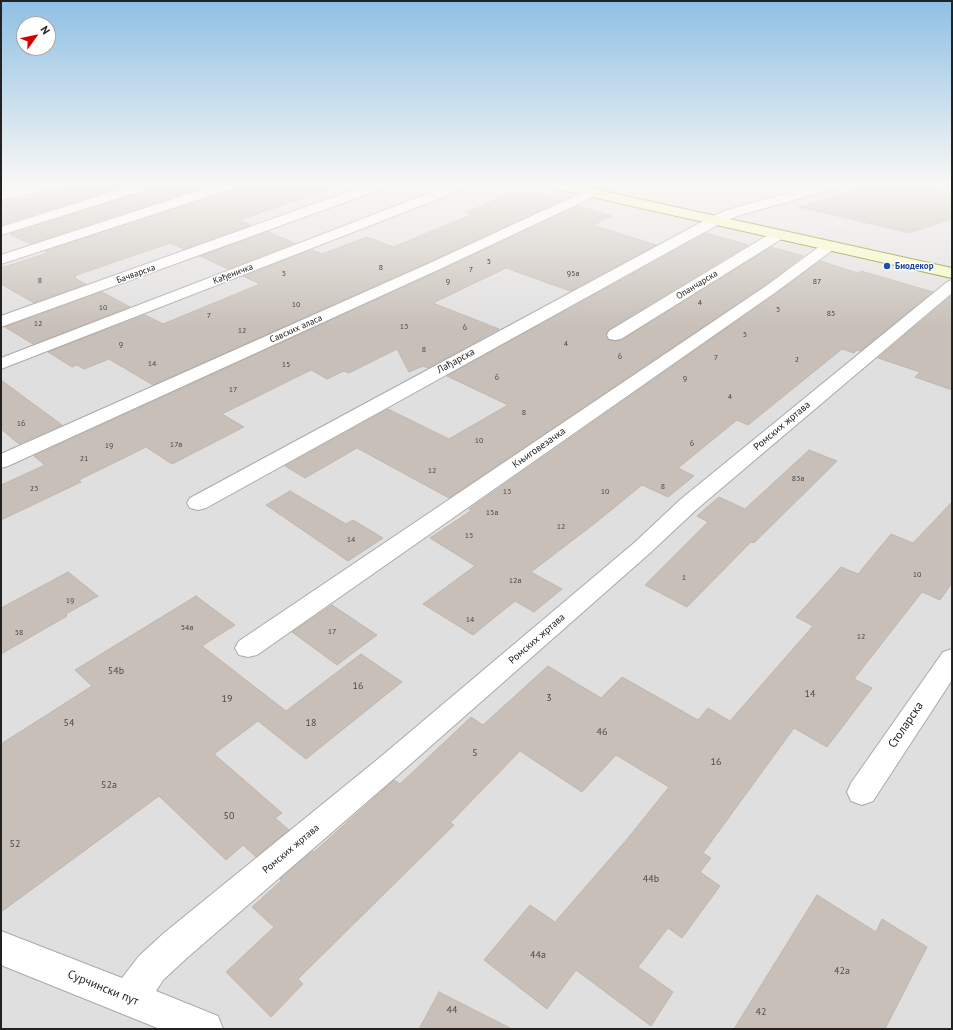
<!DOCTYPE html>
<meta charset="utf-8">
<style>
body{margin:0}
#map{position:relative;width:953px;height:1030px;overflow:hidden;background:#f2efe9;font-family:"PT Sans",sans-serif}
canvas{display:block}
.frame{position:absolute;inset:0;border:2px solid #222;pointer-events:none}
.north{position:absolute;left:16px;top:16px;width:40px;height:40px;box-sizing:border-box;background:#fff;border:1px solid #a7a7a7;border-radius:50%;rotate:57deg;font-size:11px;font-weight:700;line-height:16px;text-align:center;color:#222}
.north::after{content:'';display:block;margin:auto;width:14px;height:18px;background:#d40000;clip-path:polygon(50% 0,100% 100%,50% 72%,0 100%)}
</style>
<div id="map">
<canvas width="953" height="1030"></canvas>
<div class="frame"></div>
<div class="north">N</div>
</div>
<script>
const ctx = document.querySelector('canvas').getContext('2d');
ctx.lineJoin = 'round';
function fill(path, color) {
  ctx.fillStyle = color;
  ctx.fill(path, 'evenodd');
}
function shape(rows) {
  const path = new Path2D();
  for (const r of rows) {
    path.moveTo(r[0], r[1]);
    for (let i = 2; i < r.length; i += 2) path.lineTo(r[i], r[i + 1]);
  }
  return path;
}
function strokePath(path, color, width, dash) {
  ctx.strokeStyle = color;
  ctx.lineWidth = width;
  ctx.lineCap = dash ? 'butt' : 'round';
  ctx.setLineDash(dash || []);
  ctx.stroke(path);
}
function drawText(font, color, halo, rows, align = 'center') {
  ctx.font = font + ' "PT Sans",sans-serif';
  ctx.lineWidth = 3;
  ctx.setLineDash([]);
  ctx.textBaseline = 'middle';
  ctx.strokeStyle = halo;
  ctx.fillStyle = color;
  for (const [text, x, y, turn = 0] of rows) {
    ctx.save();
    ctx.translate(x, y);
    ctx.rotate((+turn || 0) * Math.PI / 180);
    ctx.textAlign = isNaN(turn) ? turn : align;
    if (halo) ctx.strokeText(text, 0, 0);
    ctx.fillText(text, 0, 0);
    ctx.restore();
  }
}
fill(shape([
 [1,184,799,184,802,186,807,184,952,184,952,1029,1,1029]
]), '#e0dfdf');
fill(shape([
 [768,207,851,224,812,234,735,218,741,214]
]), '#e2e2e2');
const building = shape([
 [103,184,130,184,1,225,1,203,103,184],
 [157,184,213,184,30,244,10,234,154,188,157,184],
 [240,184,331,184,331,188,240,220,251,225,184,249,170,243,74,276,76,277,74,278,86,284,34,303,1,284,1,268,47,253,45,251,237,188,240,184],
 [877,184,918,184,952,196,952,219,909,233,799,207,877,184],
 [515,192,529,196,536,193,561,201,429,262,153,385,109,359,84,369,77,365,72,367,48,352,145,315,163,324,260,284,243,276,312,250,322,254,367,237,393,247,473,214,467,212,515,192],
 [578,206,612,216,593,225,656,245,570,291,506,268,433,303,499,329,428,368,423,366,409,372,397,349,349,373,344,371,327,379,311,370,222,414,244,427,172,464,146,447,79,480,81,482,1,520,1,485,45,465,34,456,441,270,578,206],
 [268,232,295,243,228,269,200,256,268,232],
 [706,233,748,245,608,330,606,334,608,340,615,341,622,340,771,247,803,256,765,285,449,498,357,448,305,478,285,466,388,409,449,439,508,405,447,376,706,233],
 [820,261,858,273,861,271,933,292,860,351,857,350,854,353,842,349,748,425,737,420,678,468,694,476,668,497,642,485,594,524,531,572,562,589,534,612,515,601,473,635,423,604,475,566,430,538,472,510,469,509,777,293,820,261],
 [102,292,130,307,33,344,5,327,102,292],
 [950,297,952,298,952,390,915,377,920,372,878,358,950,297],
 [1,380,62,425,19,444,1,429,1,380],
 [809,450,837,461,754,543,751,542,687,607,645,585,708,522,697,516,719,497,745,509,809,450],
 [290,491,346,524,353,520,383,538,348,561,266,505,290,491],
 [952,502,952,583,940,600,922,592,854,679,872,688,827,747,794,728,703,853,711,858,700,872,720,886,682,938,668,928,638,967,673,992,651,1026,576,970,547,1009,484,960,530,905,555,922,628,838,669,787,616,755,582,792,520,751,450,823,454,825,298,979,303,984,271,1017,226,972,274,927,252,907,282,880,280,879,313,851,314,852,394,780,400,784,471,717,483,725,548,666,601,698,622,677,698,720,708,708,730,721,813,626,796,617,841,567,858,574,891,534,913,543,952,502],
 [68,572,98,596,66,614,67,616,1,654,1,608,68,572],
 [196,596,235,625,202,646,286,711,361,654,402,682,306,759,258,721,214,754,282,813,275,818,289,830,256,857,243,845,226,860,159,796,1,912,1,744,92,686,75,670,196,596],
 [332,605,377,635,337,665,292,632,332,605],
 [817,895,876,932,882,919,927,947,885,1029,734,1029,817,895],
 [439,992,512,1029,419,1029,439,992]
]);
fill(building, '#c7bfb8');
strokePath(building, '#c4b6ab', 1);
const minor = shape([
 [38,184,63,184,61,187,1,200,1,192,38,184],
 [136,184,156,184,154,187,1,235,1,227,136,184],
 [219,184,239,184,237,187,1,264,1,255,219,184],
 [370,184,389,184,387,187,1,327,1,316,370,184],
 [453,184,471,184,469,187,1,369,1,358,453,184],
 [821,184,842,184,840,187,737,216,719,224,206,508,198,510,190,508,187,503,190,498,709,218,727,210,821,184],
 [590,189,595,190,596,193,595,196,440,269,8,466,1,468,1,454,430,263,590,189],
 [778,231,783,232,785,235,783,238,621,339,615,340,609,339,607,335,609,331,773,232,778,231],
 [829,242,834,243,836,246,834,249,776,292,257,655,248,657,239,655,235,648,239,641,766,286,824,243,829,242],
 [952,280,952,293,697,509,650,553,398,775,188,957,163,980,156,991,218,1016,223,1029,160,1029,1,965,1,931,122,978,139,956,164,933,378,759,634,543,681,499,947,282,952,280],
 [952,649,952,680,873,801,862,805,851,801,847,792,851,783,943,652,952,649]
]);
const secondary = shape([
 [546,184,571,184,952,268,952,278,552,188,548,187,546,184]
]);
strokePath(minor, '#a9a9a9', 2);
strokePath(secondary, '#707d05', 2);
fill(minor, '#fff');
fill(secondary, '#f7fabf');
const sky = ctx.createLinearGradient(0, 0, 0, 329);
sky.addColorStop(0, '#8fc0e4');
sky.addColorStop(0.56, '#f9f8f5');
sky.addColorStop(1, '#f9f8f500');
ctx.fillStyle = sky;
ctx.fillRect(0, 0, 953, 329);
for (const [x, y, r, color] of [
 [887,266,4,"#1a4fb4"]
]) {
  const dot = new Path2D();
  dot.arc(x, y, r, 0, 2 * Math.PI);
  ctx.fillStyle = color;
  ctx.fill(dot);
  strokePath(dot, '#fff', 1.5);
}
drawText('8px', '#4b4948', null, [
 ["5",489,262],
 ["8",381,268],
 ["7",471,270],
 ["5",284,274],
 ["95a",573,274],
 ["8",40,281],
 ["9",448,282],
 ["87",817,282],
 ["4",700,303],
 ["10",296,305],
 ["10",103,308],
 ["3",778,310],
 ["85",831,314],
 ["7",209,316],
 ["12",38,324],
 ["13",404,327],
 ["6",465,328],
 ["12",242,331],
 ["5",745,335],
 ["4",566,344],
 ["9",121,345],
 ["8",424,350],
 ["6",620,357],
 ["7",716,358],
 ["2",797,360],
 ["14",152,364],
 ["15",286,365],
 ["6",497,378],
 ["9",685,379],
 ["17",233,390],
 ["4",730,397],
 ["8",524,413],
 ["16",21,424],
 ["10",479,441],
 ["6",692,444],
 ["17a",176,445],
 ["19",109,446],
 ["21",84,459],
 ["12",432,471],
 ["83a",798,479],
 ["8",663,487],
 ["23",34,489],
 ["13",507,492],
 ["10",605,492],
 ["15a",492,513],
 ["12",561,527],
 ["15",469,536],
 ["14",351,540],
 ["10",917,575],
 ["1",684,578],
 ["12a",515,581],
 ["19",70,601],
 ["14",470,620],
 ["54a",187,628],
 ["17",332,632],
 ["58",19,633],
 ["12",861,637]
]);
drawText('bold 9px', '#164399', '#fff', [
 ["Биодекор",895,266]
], 'left');
drawText('9px', '#222', '#fff', [
 ["Бачварска",136,274,-20],
 ["Кађеничка",233,274,-21],
 ["Опанчарска",697,285,-32],
 ["Савских аласа",296,329,-24]
]);
drawText('10px', '#222', '#fff', [
 ["Лађарска",456,361,-29],
 ["Ромских жртава",782,426,-40],
 ["Књиговезачка",539,448,-35],
 ["Ромских жртава",537,639,-41],
 ["Ромских жртава",291,849,-40]
]);
drawText('10px', '#4b4948', null, [
 ["54b",116,671],
 ["16",358,686],
 ["14",810,694],
 ["3",549,698],
 ["19",227,699],
 ["54",69,723],
 ["18",311,723],
 ["46",602,732],
 ["5",475,753],
 ["16",716,762],
 ["52a",109,785],
 ["50",229,816],
 ["52",15,844],
 ["44b",651,879],
 ["44a",538,955],
 ["42a",842,971],
 ["44",452,1010],
 ["42",761,1012]
]);
drawText('12px', '#222', '#fff', [
 ["Столарска",906,725,-56],
 ["Сурчински пут",103,988,22]
]);
</script>
